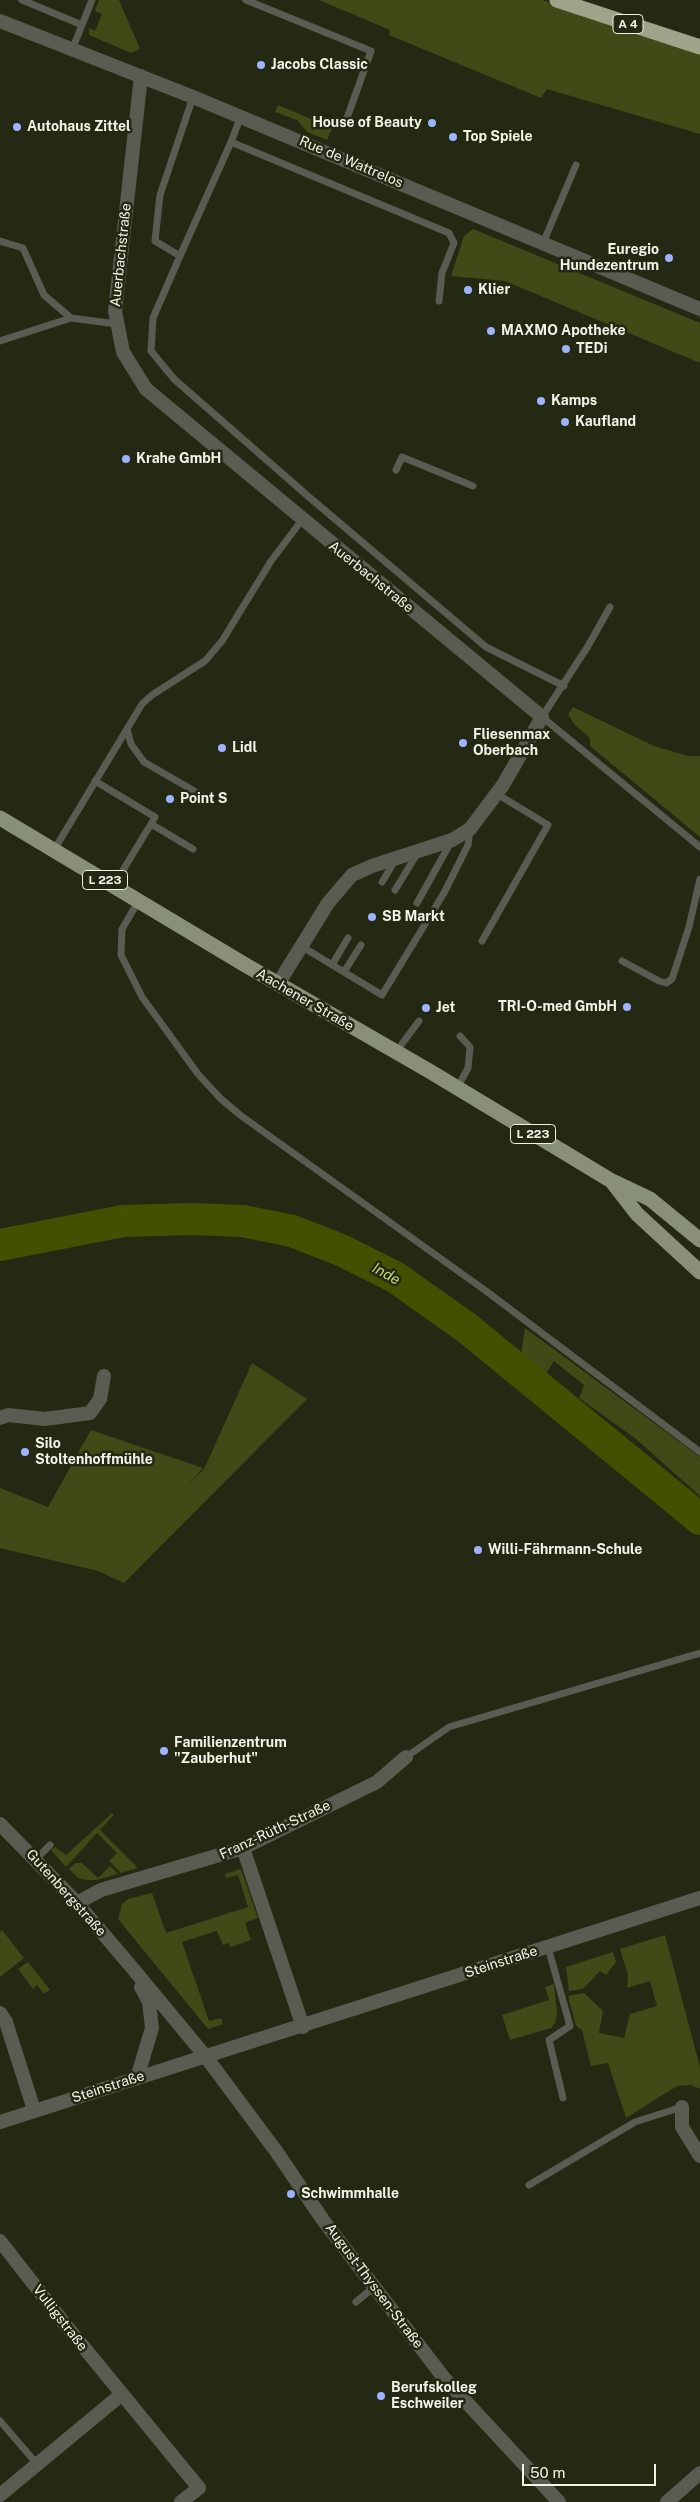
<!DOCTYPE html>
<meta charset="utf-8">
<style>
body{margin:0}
#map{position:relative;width:700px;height:2502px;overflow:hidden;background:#242914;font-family:"Public Sans",sans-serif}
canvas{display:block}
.scale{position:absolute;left:522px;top:2464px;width:134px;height:22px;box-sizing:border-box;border:2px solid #f0f4e6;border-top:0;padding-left:6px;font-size:15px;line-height:18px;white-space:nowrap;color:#f0f4e6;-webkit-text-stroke:4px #242914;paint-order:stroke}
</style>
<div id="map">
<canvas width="700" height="2502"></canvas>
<div class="scale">50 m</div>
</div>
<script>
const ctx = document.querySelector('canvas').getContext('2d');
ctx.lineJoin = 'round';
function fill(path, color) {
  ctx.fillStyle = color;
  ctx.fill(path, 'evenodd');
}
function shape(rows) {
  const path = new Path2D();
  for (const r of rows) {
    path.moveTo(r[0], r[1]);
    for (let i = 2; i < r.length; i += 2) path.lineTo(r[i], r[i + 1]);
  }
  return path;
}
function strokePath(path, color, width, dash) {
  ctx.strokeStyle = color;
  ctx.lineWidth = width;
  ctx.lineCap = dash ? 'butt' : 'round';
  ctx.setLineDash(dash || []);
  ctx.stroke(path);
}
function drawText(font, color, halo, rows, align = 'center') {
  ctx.font = font + ' "Public Sans",sans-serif';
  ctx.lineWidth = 5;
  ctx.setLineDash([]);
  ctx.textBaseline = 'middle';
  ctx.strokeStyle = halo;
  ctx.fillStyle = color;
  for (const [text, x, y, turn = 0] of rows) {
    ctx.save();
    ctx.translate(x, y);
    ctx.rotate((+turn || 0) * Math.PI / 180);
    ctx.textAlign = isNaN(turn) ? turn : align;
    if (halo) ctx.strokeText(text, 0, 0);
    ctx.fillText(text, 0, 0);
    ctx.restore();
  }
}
fill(shape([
 [99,0,119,0,140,49,131,53,89,35,89,28,95,31,102,14,95,11],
 [319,0,542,0,700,52,700,134,547,89,541,98,389,35,390,30],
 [278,105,332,128,327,140,307,132,297,120,275,112],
 [473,229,700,323,700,363,505,281,451,276,464,236],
 [573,707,654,746,688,756,700,756,700,837,590,746,590,738,574,724,568,714],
 [525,1328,700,1457,700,1496,636,1439,579,1398,584,1385,554,1361,546,1374,521,1356],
 [252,1363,307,1399,124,1583,98,1571,0,1548,0,1488,48,1507,91,1430,203,1468,187,1486,204,1469],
 [112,1813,114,1815,100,1830,138,1868,121,1873,109,1861,117,1853,97,1833,66,1867,51,1850,55,1847,66,1855],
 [75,1863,82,1863,98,1878,110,1866,118,1874,96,1880,86,1880,78,1878,69,1869],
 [241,1869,258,1918,245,1923,251,1940,231,1947,229,1943,223,1945,217,1931,182,1942,209,2021,221,2018,223,2024,208,2029,118,1919,122,1904,128,1899,152,1893,166,1933,248,1907,238,1875,226,1878,225,1874],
 [2,1930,24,1958,0,1977,0,1932],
 [665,1935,700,2067,700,2089,691,2085,677,2086,626,2118,608,2063,591,2066,582,2030,576,2026,568,1996,584,1993,603,2011,599,2033,624,2038,630,2014,657,2006,650,1981,627,1988,628,1975,620,1949],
 [613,1952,616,1962,606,1975,600,1971,583,1989,569,1991,566,1967],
 [28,1962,50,1990,44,1994,37,1985,33,1989,18,1969],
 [554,1984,557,2014,555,2023,551,2028,510,2040,502,2015,549,2000,545,1987]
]), '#3f4a16');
strokePath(shape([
 [0,1245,123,1221,193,1219,243,1221,292,1231,341,1250,395,1277,467,1328,700,1519]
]), '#425100', 32);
strokePath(shape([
 [22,0,82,25],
 [246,0,371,51,347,118],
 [72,50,92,0],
 [193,97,160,195,155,241,180,256,153,318,151,351,174,379,309,497,486,647,564,686],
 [241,116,231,142,449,233,454,243,442,273,439,301],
 [0,241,23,248,44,295,71,318],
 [543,243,576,165],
 [180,256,231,142],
 [0,341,71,318,117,324],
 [396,470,402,457,473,486],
 [610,607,588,646,542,717,700,847],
 [127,729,131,744,144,762,203,796],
 [95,781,155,817,151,824],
 [54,850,142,704,152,695,205,661,222,641,271,561,302,520],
 [382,882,396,859],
 [114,885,151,824,193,849],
 [395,890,417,854],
 [139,900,122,929,121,955,142,997,198,1074,220,1098,240,1115,486,1291,700,1452],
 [417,903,451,842],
 [482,941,548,825,497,794],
 [301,946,382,995,444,893,468,845,470,830],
 [622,961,659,981,666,983,672,979,689,927,700,879],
 [332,965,348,938],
 [344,972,361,945],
 [396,1052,419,1021],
 [457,1088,468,1068,470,1047,460,1036],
 [406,1757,449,1727,700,1653],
 [36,1859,50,1845],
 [548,1947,570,2026,549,2040,563,2098],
 [529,2185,635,2122,682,2107],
 [356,2302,374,2287],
 [0,2421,37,2464]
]), '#585c51', 7);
strokePath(shape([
 [0,21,193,97,700,309],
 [141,76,115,311,123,352,146,389,542,717,503,785,470,829,452,840,372,866,352,875,328,903,278,984],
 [0,1418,8,1415,45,1419,90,1413,100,1399,104,1376],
 [0,1824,77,1903,129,1964,206,2057,276,2151,323,2220,444,2378,559,2502],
 [243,1848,303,2027],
 [77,1903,101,1890,243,1848,377,1782,406,1757],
 [0,2013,6,2022,34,2110],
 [137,2078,152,2028,149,2002,141,1987],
 [682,2107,682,2127,700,2156],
 [0,2122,700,1898],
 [0,2241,68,2328,199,2488,181,2502],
 [0,2495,122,2394],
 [667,2502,700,2473]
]), '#585c51', 14);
strokePath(shape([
 [0,818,242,963,431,1072,610,1180,650,1199,700,1240],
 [613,1183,637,1214,700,1272]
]), '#89907a', 15);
strokePath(shape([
 [557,0,700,47]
]), '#9da48a', 15);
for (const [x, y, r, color] of [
 [261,65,5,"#9db4fd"],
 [432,123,5,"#9db4fd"],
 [17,127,5,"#9db4fd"],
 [453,137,5,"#9db4fd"],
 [669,258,5,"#9db4fd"],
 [468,290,5,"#9db4fd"],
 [491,331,5,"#9db4fd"],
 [566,349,5,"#9db4fd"],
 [541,401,5,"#9db4fd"],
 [565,422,5,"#9db4fd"],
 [126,459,5,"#9db4fd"],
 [463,743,5,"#9db4fd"],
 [222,748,5,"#9db4fd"],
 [170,799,5,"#9db4fd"],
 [372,917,5,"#9db4fd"],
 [627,1007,5,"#9db4fd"],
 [426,1008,5,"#9db4fd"],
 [25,1452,5,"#9db4fd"],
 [478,1550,5,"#9db4fd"],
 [164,1751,5,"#9db4fd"],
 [291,2194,5,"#9db4fd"],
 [381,2396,5,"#9db4fd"]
]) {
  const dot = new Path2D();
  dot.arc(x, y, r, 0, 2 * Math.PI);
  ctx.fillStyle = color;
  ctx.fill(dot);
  strokePath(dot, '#242914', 2);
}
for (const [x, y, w] of [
 [628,24,30],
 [105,880,45],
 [533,1134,45]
]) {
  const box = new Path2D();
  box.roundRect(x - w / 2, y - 9.5, w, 19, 4);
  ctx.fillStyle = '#242914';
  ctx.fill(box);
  strokePath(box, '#f0f4e6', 1);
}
drawText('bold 12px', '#f0f4e6', null, [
 ["A 4",628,24],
 ["L 223",105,880],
 ["L 223",533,1134]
]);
drawText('bold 14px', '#f0f4e6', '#242914', [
 ["Jacobs Classic",271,65],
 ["House of Beauty",422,123,"right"],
 ["Autohaus Zittel",27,127],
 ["Top Spiele",463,137],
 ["Euregio",659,250,"right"],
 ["Hundezentrum",659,266,"right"],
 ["Klier",478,290],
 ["MAXMO Apotheke",501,331],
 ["TEDi",576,349],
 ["Kamps",551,401],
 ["Kaufland",575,422],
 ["Krahe GmbH",136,459],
 ["Fliesenmax",473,735],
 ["Oberbach",473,751],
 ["Lidl",232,748],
 ["Point S",180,799],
 ["SB Markt",382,917],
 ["TRI-O-med GmbH",617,1007,"right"],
 ["Jet",436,1008],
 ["Silo",35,1444],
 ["Stoltenhoffmühle",35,1460],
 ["Willi-Fährmann-Schule",488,1550],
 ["Familienzentrum",174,1743],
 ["\"Zauberhut\"",174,1759],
 ["Schwimmhalle",301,2194],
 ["Berufskolleg",391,2388],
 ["Eschweiler",391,2404]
], 'left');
drawText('14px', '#f0f4e6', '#242914', [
 ["Rue de Wattrelos",351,162,23],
 ["Auerbachstraße",121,255,-84],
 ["Auerbachstraße",371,577,39],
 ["Aachener Straße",305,1000,30],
 ["Franz-Rüth-Straße",275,1830,-25],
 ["Gutenbergstraße",66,1893,48],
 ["Steinstraße",501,1962,-18],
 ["Steinstraße",108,2087,-18],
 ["August-Thyssen-Straße",374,2286,53],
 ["Vulligstraße",60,2318,52]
]);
drawText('italic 15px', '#bfd876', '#242914', [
 ["Inde",386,1274,29]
]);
</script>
